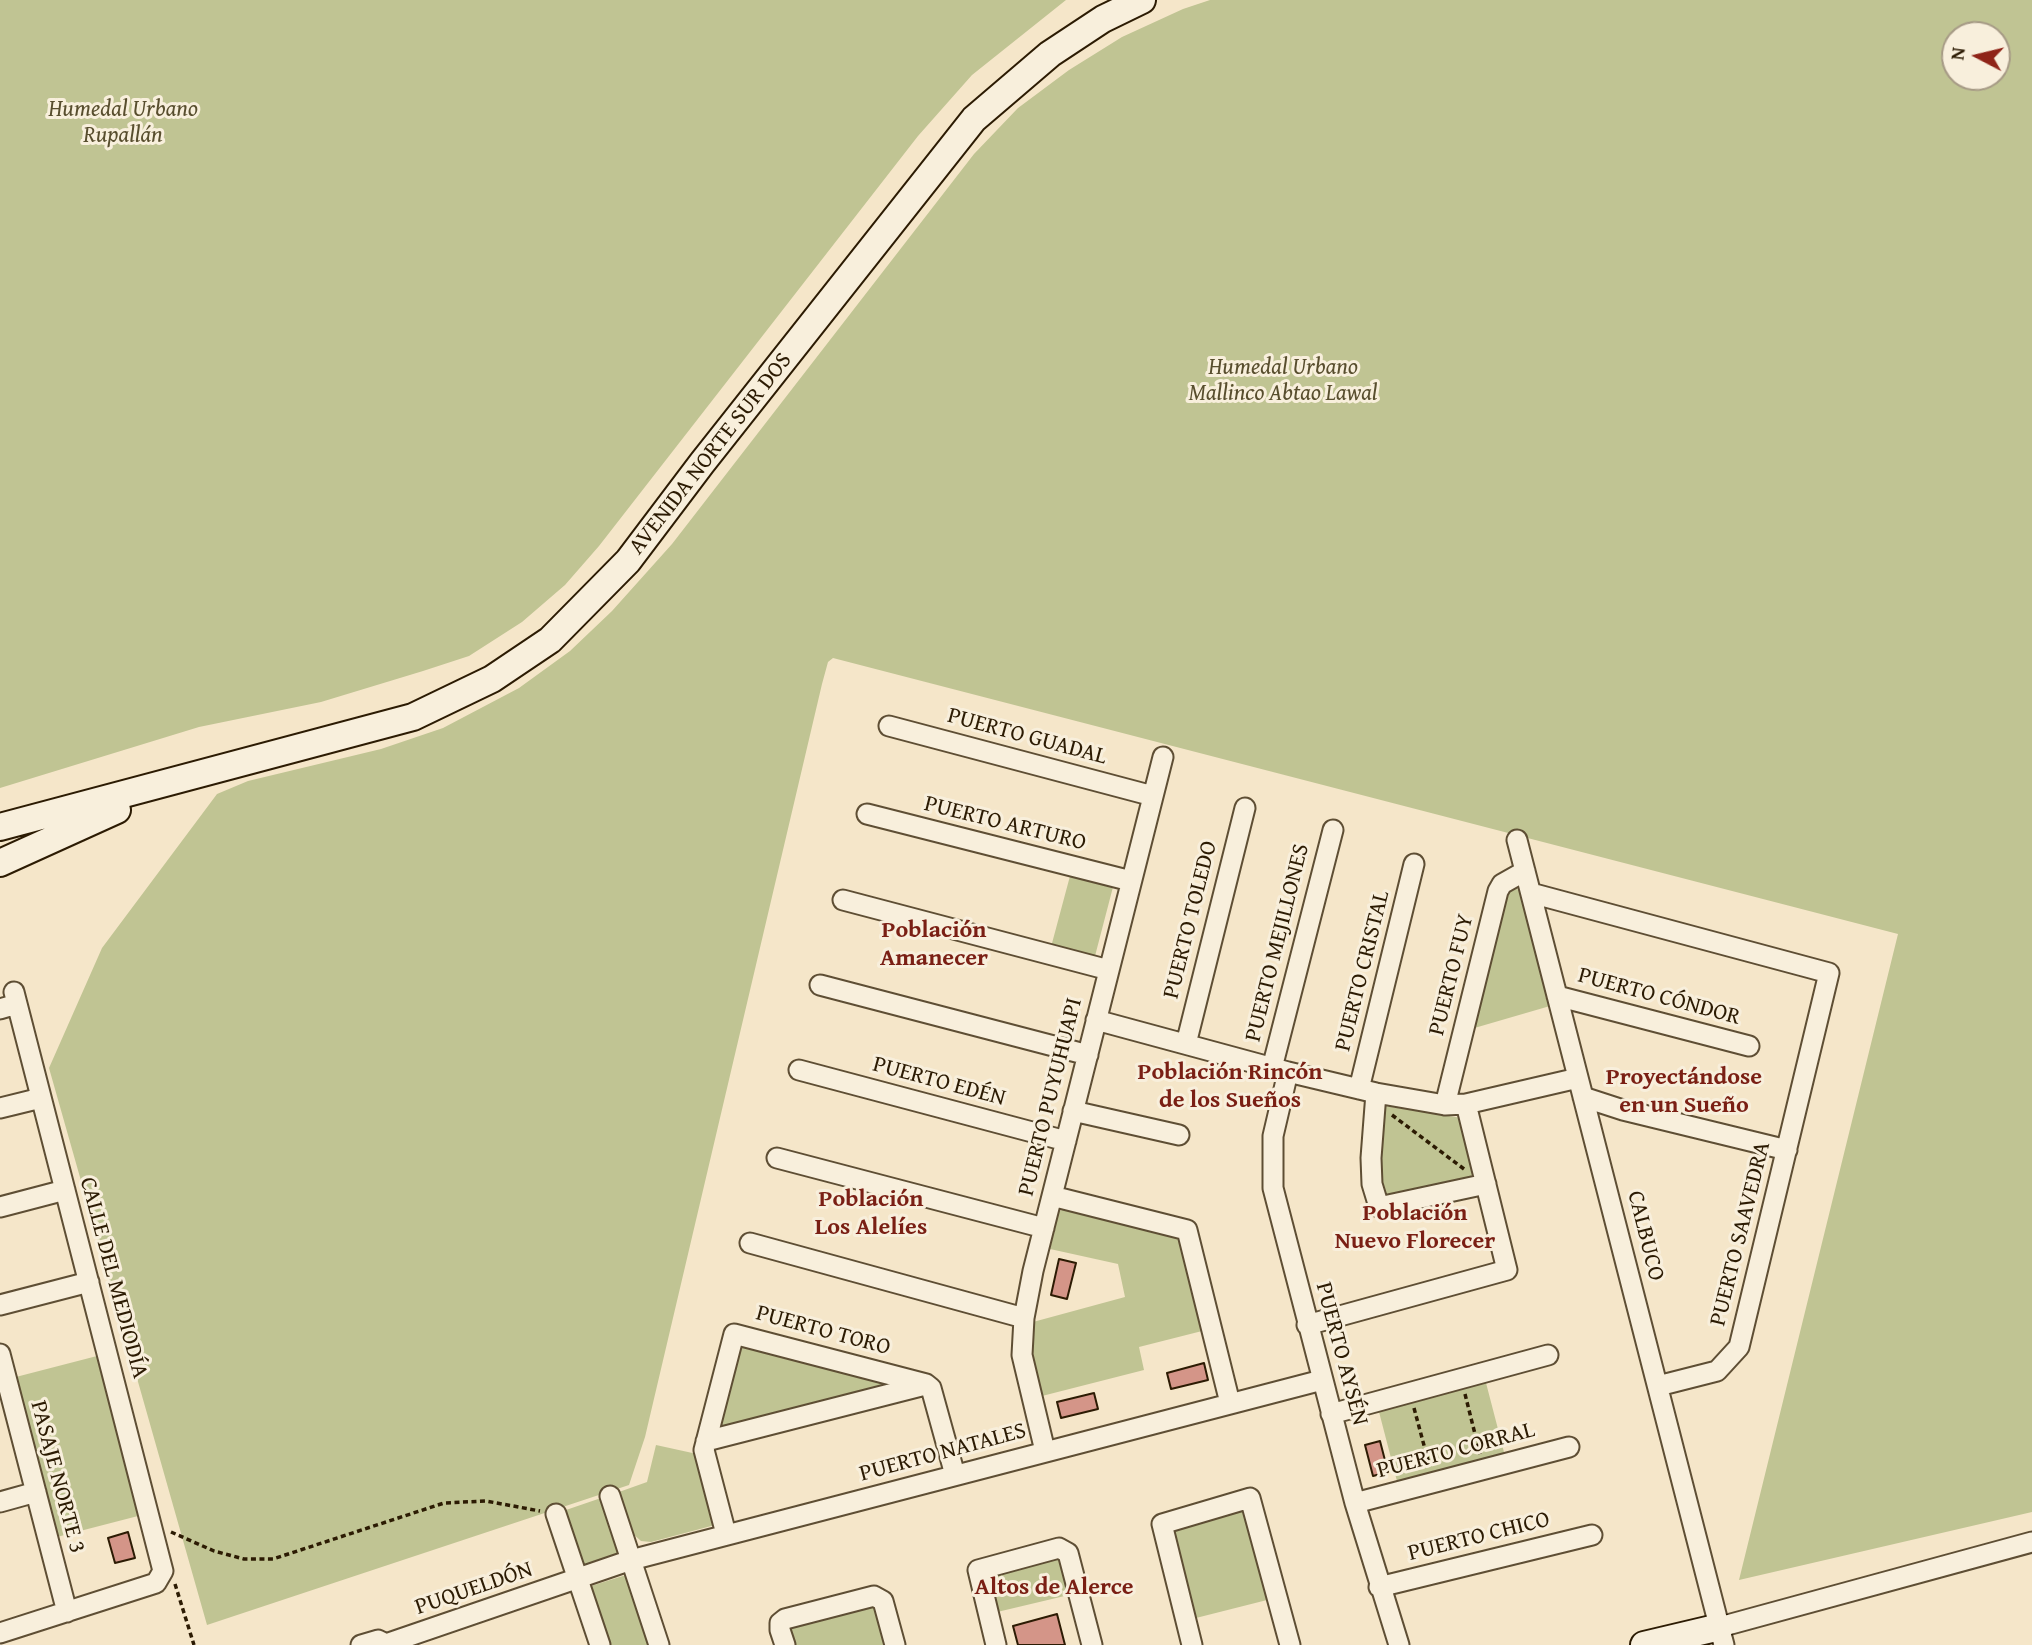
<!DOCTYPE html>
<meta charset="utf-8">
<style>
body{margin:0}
#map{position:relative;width:2032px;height:1645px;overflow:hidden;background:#f5e6c9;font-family:"Gentium Book Plus",serif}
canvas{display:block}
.north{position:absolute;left:1941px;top:21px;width:70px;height:70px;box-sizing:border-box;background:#f8efdc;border:2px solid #a69a85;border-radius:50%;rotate:277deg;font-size:19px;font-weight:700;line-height:28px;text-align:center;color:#2c1b03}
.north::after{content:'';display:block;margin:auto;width:24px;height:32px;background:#8f2418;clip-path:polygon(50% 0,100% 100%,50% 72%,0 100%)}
</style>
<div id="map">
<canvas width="2032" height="1645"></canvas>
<div class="north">N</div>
</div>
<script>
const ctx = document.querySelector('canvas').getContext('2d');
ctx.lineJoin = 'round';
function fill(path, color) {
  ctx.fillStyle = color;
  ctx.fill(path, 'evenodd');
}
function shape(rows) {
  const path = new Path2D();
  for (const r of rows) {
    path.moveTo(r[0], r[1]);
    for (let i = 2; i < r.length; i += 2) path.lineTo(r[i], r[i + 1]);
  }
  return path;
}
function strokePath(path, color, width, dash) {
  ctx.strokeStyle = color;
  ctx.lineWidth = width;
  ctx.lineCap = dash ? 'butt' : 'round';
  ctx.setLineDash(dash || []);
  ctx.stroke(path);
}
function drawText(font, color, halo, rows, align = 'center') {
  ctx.font = font + ' "Gentium Book Plus",serif';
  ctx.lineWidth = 6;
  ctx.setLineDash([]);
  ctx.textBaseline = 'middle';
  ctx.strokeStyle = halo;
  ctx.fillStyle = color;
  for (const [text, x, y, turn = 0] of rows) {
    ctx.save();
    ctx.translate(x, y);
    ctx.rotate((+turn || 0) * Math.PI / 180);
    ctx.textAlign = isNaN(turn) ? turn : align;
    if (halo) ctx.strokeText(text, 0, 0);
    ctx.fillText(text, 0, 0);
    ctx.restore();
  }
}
fill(shape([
 [0,0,1066,0,972,75,918,136,599,546,565,585,522,622,469,656,423,671,321,702,199,727,0,788],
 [1210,0,2032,0,2032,1512,1739,1580,1898,934,833,658,828,662,822,684,645,1437,629,1485,207,1625,49,1068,102,948,217,794,248,781,381,749,443,728,519,688,570,651,612,611,672,544,974,154,1018,108,1069,70,1122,37,1183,9],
 [1955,35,1997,35,1997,77,1955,77],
 [1070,876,1113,887,1095,956,1091,958,1051,947],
 [1510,886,1519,890,1550,1006,1471,1029,1500,901],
 [1385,1106,1462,1118,1478,1178,1389,1201,1379,1195,1382,1108],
 [1066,1208,1183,1236,1206,1330,1139,1347,1144,1370,1042,1396,1030,1345,1033,1322,1125,1297,1118,1264,1050,1249,1058,1212],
 [739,1342,887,1380,889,1385,718,1429],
 [97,1356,138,1516,53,1538,12,1378],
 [1485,1379,1505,1456,1398,1485,1378,1408],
 [656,1445,697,1454,715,1525,651,1542,641,1541,632,1533,619,1492,647,1482],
 [601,1498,619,1556,585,1567,566,1510],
 [1245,1506,1271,1599,1192,1619,1169,1532],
 [1060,1555,1073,1594,993,1613,985,1577],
 [626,1575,649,1645,611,1645,591,1586],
 [874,1603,889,1645,791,1645,788,1627]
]), '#c0c493');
const building = shape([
 [1059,1259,1076,1263,1067,1299,1051,1295,1059,1259],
 [1204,1363,1208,1380,1171,1389,1167,1373,1204,1363],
 [1094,1393,1098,1409,1061,1418,1057,1402,1094,1393],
 [1380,1441,1388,1472,1373,1476,1365,1445,1380,1441],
 [128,1532,135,1558,115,1563,108,1538,128,1532],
 [1057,1614,1065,1645,1018,1645,1013,1626,1057,1614]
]);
fill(building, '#d49588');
strokePath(building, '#2c1b03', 2);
const street = shape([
 [889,726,1153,796],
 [867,814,1131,881],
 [1517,840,1724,1645],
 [1531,893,1829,973,1739,1347,1717,1371,1658,1386],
 [843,900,1109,970],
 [820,985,1088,1055],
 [1557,996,1749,1046],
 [0,1009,17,1004],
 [1096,1020,1288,1072,1376,1093,1445,1105,1466,1104,1578,1078],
 [1186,1044,1245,808],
 [1272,1068,1333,830],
 [799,1070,1066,1141],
 [1288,1072,1273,1136,1273,1188,1355,1503,1399,1645],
 [1359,1089,1414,864],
 [1376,1093,1371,1158,1372,1184,1379,1207,1486,1184],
 [1583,1097,1623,1110,1787,1150],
 [1445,1105,1498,891,1502,884,1525,871],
 [0,1108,41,1098],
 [1073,1111,1179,1135],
 [777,1158,1044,1228],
 [1052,1196,1187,1230,1230,1403],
 [0,1207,65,1190],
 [750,1243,1024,1318],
 [0,1305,89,1282],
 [1307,1325,1507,1270,1466,1104],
 [0,1354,67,1612],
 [1331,1414,1548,1355],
 [706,1441,925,1385],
 [1045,1451,1022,1355,1024,1318,1033,1271,1163,757],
 [610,1496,659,1645],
 [0,1502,36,1492],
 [1355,1503,1569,1447],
 [556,1514,600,1645],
 [726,1534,704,1450,734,1334,926,1384,931,1388,955,1475],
 [1379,1587,1592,1535],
 [1720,1627,2032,1542],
 [0,1633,156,1583,163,1571,14,992],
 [386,1644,631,1560,1322,1380],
 [361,1645,378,1640,386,1644],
 [785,1645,780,1630,780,1623,785,1619,874,1596,883,1601,895,1645],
 [996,1645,978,1570,1059,1548,1068,1553,1092,1645],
 [1192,1645,1162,1524,1250,1498,1290,1645]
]);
const secondary = shape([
 [0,827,413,717,492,679,550,640,628,561,702,463,974,119,1050,54,1103,19,1142,0],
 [0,863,117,810],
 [1644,1645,1720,1627]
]);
strokePath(street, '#5e4e34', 23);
strokePath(secondary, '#2c1b03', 30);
strokePath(shape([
 [1392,1115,1464,1169],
 [1465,1394,1480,1454],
 [1414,1408,1429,1464],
 [171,1532,214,1551,244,1559,273,1559,444,1503,486,1501,540,1511],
 [175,1584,194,1645]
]), '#2c1b03', 3.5, [5, 3.5]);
strokePath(street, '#f8efdc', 19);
strokePath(secondary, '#f8efdc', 26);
drawText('italic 23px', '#584e2e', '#f8efdc', [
 ["Humedal Urbano",123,110],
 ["Rupallán",123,136],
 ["Humedal Urbano",1283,368],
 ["Mallinco Abtao Lawal",1283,394]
]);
drawText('23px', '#2c1b03', '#f8efdc', [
 ["AVENIDA NORTE SUR DOS",711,454,-52],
 ["PUERTO GUADAL",1027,737,15],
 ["PUERTO ARTURO",1005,824,14],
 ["PUERTO TOLEDO",1191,920,-76],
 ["PUERTO MEJILLONES",1278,943,-76],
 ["PUERTO CRISTAL",1363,971,-76],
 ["PUERTO FUY",1452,975,-76],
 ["PUERTO CÓNDOR",1659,997,15],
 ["PUERTO EDÉN",939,1082,15],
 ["PUERTO PUYUHUAPI",1051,1097,-76],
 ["PUERTO SAAVEDRA",1741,1234,-76],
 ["CALBUCO",1645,1236,76],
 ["CALLE DEL MEDIODÍA",113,1278,75],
 ["PUERTO TORO",823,1331,15],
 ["PUERTO AYSÉN",1341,1354,75],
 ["PUERTO CORRAL",1456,1451,-15],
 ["PUERTO NATALES",943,1453,-15],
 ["PASAJE NORTE 3",57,1477,75],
 ["PUERTO CHICO",1479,1537,-14],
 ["PUQUELDÓN",474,1589,-19]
]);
drawText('bold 24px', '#7a1f14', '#f8efdc', [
 ["Población",934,931],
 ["Amanecer",934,959],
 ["Población Rincón",1230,1073],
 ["de los Sueños",1230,1101],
 ["Proyectándose",1684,1078],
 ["en un Sueño",1684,1106],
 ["Población",871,1200],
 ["Los Alelíes",871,1228],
 ["Población",1415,1214],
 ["Nuevo Florecer",1415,1242],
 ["Altos de Alerce",1054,1588]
]);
</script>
